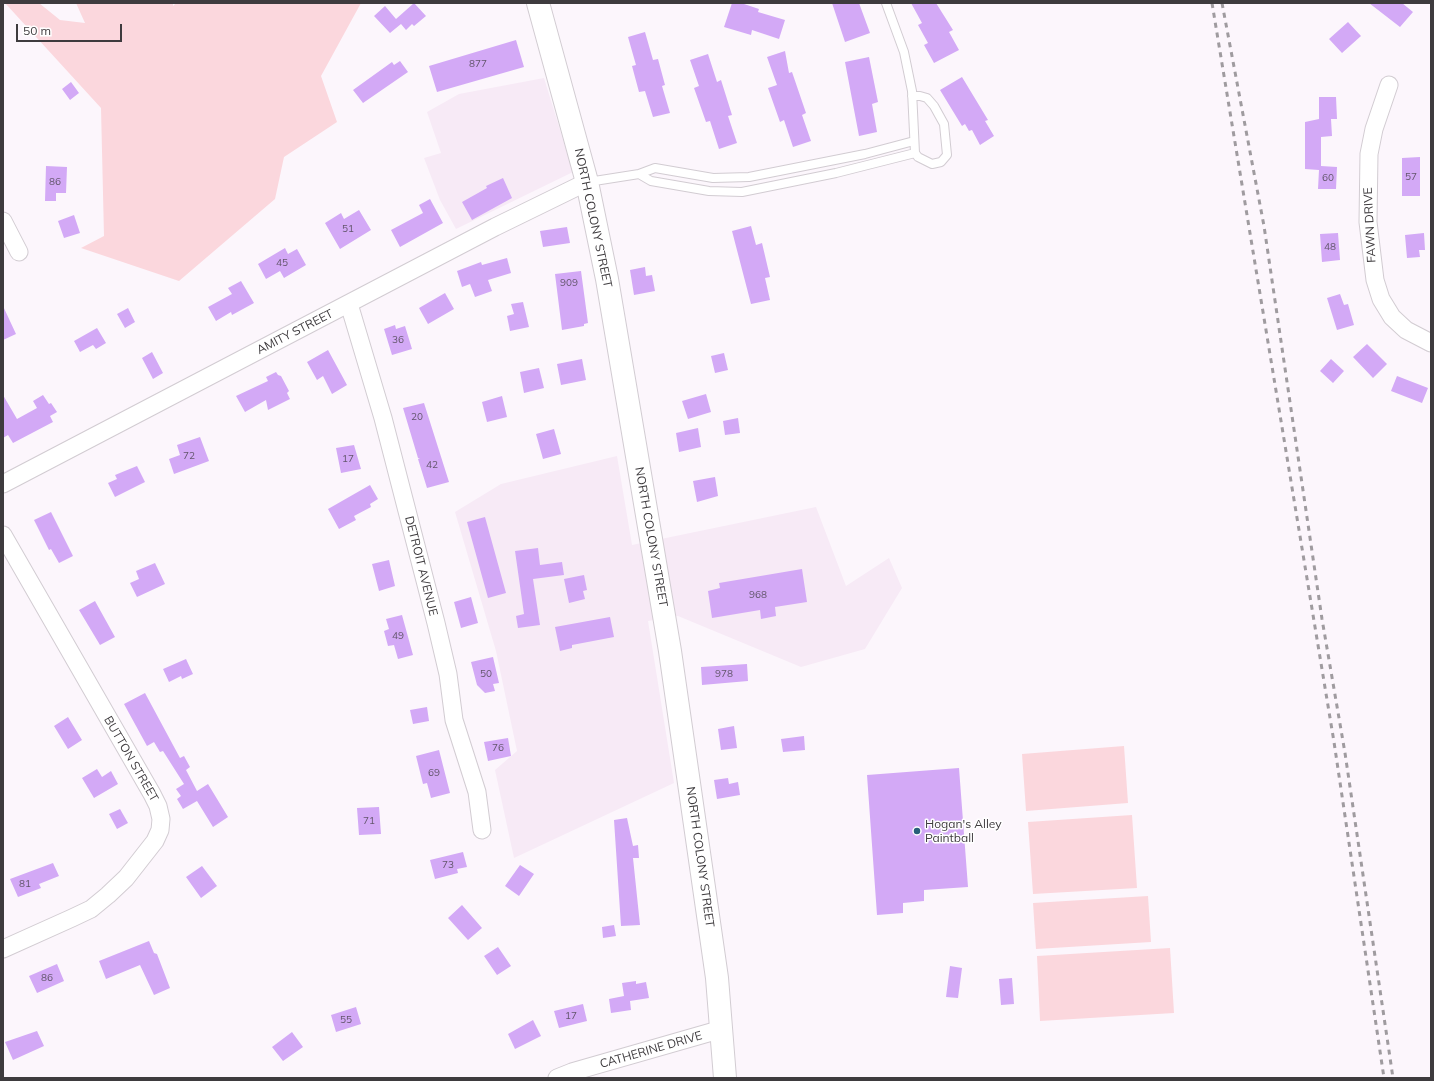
<!DOCTYPE html>
<style>
body{margin:0}
#map{position:relative;width:1434px;height:1081px;overflow:hidden;background:#fcf6fc;font-family:Mulish,sans-serif}
canvas{display:block}
.frame{position:absolute;inset:0;border:4px solid #3e3b3e;pointer-events:none}
.scale{position:absolute;left:16px;top:24px;width:106px;height:18px;box-sizing:border-box;border:2px solid #3e3b3e;border-top:0;padding-left:5px;font-size:12px;line-height:14px;white-space:nowrap;color:#3e3b3e;-webkit-text-stroke:3px #fff;paint-order:stroke}
</style>
<div id="map">
<canvas width="1434" height="1081"></canvas>
<div class="frame"></div>
<div class="scale">50 m</div>
</div>
<script>
const ctx = document.querySelector('canvas').getContext('2d');
ctx.lineJoin = 'round';
function fill(path, color) {
  ctx.fillStyle = color;
  ctx.fill(path, 'evenodd');
}
function shape(rows) {
  const path = new Path2D();
  for (const r of rows) {
    path.moveTo(r[0], r[1]);
    for (let i = 2; i < r.length; i += 2) path.lineTo(r[i], r[i + 1]);
  }
  return path;
}
function strokePath(path, color, width, dash) {
  ctx.strokeStyle = color;
  ctx.lineWidth = width;
  ctx.lineCap = dash ? 'butt' : 'round';
  ctx.setLineDash(dash || []);
  ctx.stroke(path);
}
function drawText(font, color, halo, rows, align = 'center') {
  ctx.font = font + ' Mulish,sans-serif';
  ctx.lineWidth = 3;
  ctx.setLineDash([]);
  ctx.textBaseline = 'middle';
  ctx.strokeStyle = halo;
  ctx.fillStyle = color;
  for (const [text, x, y, turn = 0] of rows) {
    ctx.save();
    ctx.translate(x, y);
    ctx.rotate((+turn || 0) * Math.PI / 180);
    ctx.textAlign = isNaN(turn) ? turn : align;
    if (halo) ctx.strokeText(text, 0, 0);
    ctx.fillText(text, 0, 0);
    ctx.restore();
  }
}
fill(shape([
 [544,78,573,172,456,229,440,200,424,158,441,153,427,112,459,94],
 [617,456,632,545,816,507,846,586,889,558,902,588,865,649,801,667,678,616,648,621,674,783,514,858,495,770,517,751,496,651,455,512,501,484]
]), '#f7eaf6');
fill(shape([
 [5,3,39,3,60,20,85,23,76,3,173,3,173,6,176,3,361,3,321,76,337,122,284,157,275,199,179,281,81,248,104,236,101,108],
 [1124,746,1128,803,1026,811,1022,754],
 [1132,815,1137,888,1033,894,1028,822],
 [1148,896,1151,942,1036,949,1033,903],
 [1170,948,1174,1013,1040,1021,1037,956]
]), '#fbd7dd');
fill(shape([
 [414,3,426,16,414,26,412,24,406,30,401,24,390,33,374,16,385,6,396,19],
 [732,3,741,3,759,9,758,12,785,20,779,39,752,30,751,35,724,27],
 [832,3,859,3,870,33,845,42],
 [911,3,936,3,953,30,949,32,959,50,934,63,924,45,928,43,918,25,922,23],
 [1369,3,1402,3,1413,12,1400,27],
 [1348,22,1361,36,1342,53,1329,39],
 [645,32,653,60,658,59,665,85,662,86,670,113,653,117,645,91,639,92,632,66,636,65,628,37],
 [516,40,524,67,437,92,429,66],
 [785,51,789,73,792,72,806,113,802,115,811,141,793,147,784,120,780,122,768,88,777,85,767,57],
 [708,54,717,82,721,80,732,115,728,116,737,143,719,149,710,121,706,122,694,88,699,86,690,60],
 [869,57,878,102,872,104,877,132,859,136,845,62],
 [400,61,408,72,363,103,353,90,392,62,394,65],
 [962,77,988,120,985,121,994,136,980,145,972,130,969,131,965,124,962,126,940,90],
 [71,82,79,93,70,100,62,89],
 [1319,97,1336,97,1337,119,1331,119,1332,136,1321,137,1321,166,1337,167,1336,189,1318,189,1319,170,1305,169,1305,122,1319,119],
 [1420,157,1420,196,1402,196,1402,158],
 [46,166,67,167,66,193,56,193,56,201,45,201],
 [503,178,512,198,472,220,462,202,487,188,486,186],
 [430,199,443,223,400,247,391,230,423,213,419,205],
 [359,210,371,230,340,249,325,223,341,213,344,219],
 [74,215,80,233,64,238,58,221],
 [751,226,756,245,762,243,770,277,765,278,770,300,751,304,732,231],
 [567,227,570,243,543,247,540,231],
 [1338,233,1340,260,1322,262,1320,234],
 [1424,233,1425,250,1419,250,1420,257,1407,258,1405,235],
 [285,248,288,254,297,249,306,265,284,278,280,271,266,279,258,264],
 [507,258,511,273,488,280,492,291,475,297,470,284,462,287,457,271,481,262,482,265],
 [645,267,646,276,652,275,655,291,634,295,630,270],
 [581,271,588,323,584,324,584,326,562,330,555,274],
 [241,281,254,303,232,315,231,312,216,321,208,307,232,294,228,288],
 [445,293,454,309,428,324,419,308],
 [1340,294,1344,305,1348,304,1354,325,1337,330,1327,298],
 [523,302,529,327,510,331,507,316,514,314,511,304],
 [3,306,16,334,3,340],
 [128,308,135,322,125,328,117,314],
 [395,325,396,329,405,326,412,349,392,355,384,329],
 [97,328,106,343,96,349,93,345,80,352,74,341],
 [1367,344,1387,364,1373,378,1353,357],
 [328,350,347,385,332,394,323,376,317,380,307,362],
 [152,352,163,373,153,379,142,358],
 [724,353,728,370,715,373,711,356],
 [582,359,586,380,561,385,557,364],
 [1331,359,1344,371,1333,383,1320,371],
 [539,368,544,388,524,393,520,372],
 [276,372,278,375,281,376,289,391,287,393,290,399,268,410,266,400,245,412,236,396,268,381,266,377],
 [1397,376,1428,388,1422,403,1391,391],
 [706,394,711,412,688,419,682,401],
 [3,395,17,419,37,408,33,401,43,395,49,404,51,403,57,412,50,416,53,422,13,443,8,435,3,438],
 [502,396,507,417,487,422,482,402],
 [424,403,449,482,427,488,418,459,420,458,418,458,403,408],
 [738,418,740,433,725,435,723,421],
 [698,428,701,447,679,452,676,433],
 [554,429,561,454,543,459,536,434],
 [200,437,209,461,174,474,169,459,180,455,177,445],
 [354,445,361,469,341,473,336,448],
 [137,466,145,482,115,497,108,483,117,479,115,475],
 [715,477,718,496,697,502,693,481],
 [370,485,378,499,370,504,371,507,354,516,356,520,339,529,328,509],
 [51,512,73,556,59,563,51,549,49,550,34,520],
 [485,517,506,593,488,598,467,522],
 [538,548,540,565,562,562,564,575,533,579,540,625,518,628,516,616,524,614,515,551],
 [389,560,395,586,379,591,372,564],
 [155,563,165,584,137,597,130,583,139,579,136,571],
 [802,569,807,602,775,607,776,616,761,619,760,610,712,618,708,591,720,588,719,583],
 [584,575,587,590,583,591,585,599,569,603,564,579],
 [471,597,478,623,461,628,454,602],
 [95,601,115,637,100,645,79,610],
 [402,615,413,655,398,659,394,645,388,646,384,631,389,629,386,619],
 [610,617,614,637,572,645,572,648,560,651,555,627],
 [493,657,499,683,493,684,495,691,485,693,477,685,471,662],
 [186,659,193,674,182,679,181,676,169,682,163,669],
 [747,664,748,681,702,685,701,667],
 [145,693,180,758,184,756,190,767,186,770,197,791,208,784,228,817,213,827,197,801,183,809,177,799,181,796,176,789,184,784,163,751,160,752,154,742,147,746,124,704],
 [427,707,429,721,413,724,410,710],
 [68,717,82,740,68,749,54,726],
 [734,726,737,748,721,750,718,729],
 [804,736,805,750,783,752,781,739],
 [508,738,511,756,488,761,484,742],
 [439,750,450,793,431,798,427,783,423,784,416,756],
 [959,768,968,887,924,890,924,901,903,903,903,913,877,915,867,775],
 [97,769,102,777,111,771,118,784,94,798,82,778],
 [728,778,729,784,738,782,740,795,717,799,714,780],
 [379,807,381,834,359,835,357,808],
 [120,809,128,823,117,829,109,814],
 [627,818,633,846,638,845,639,858,633,858,640,925,621,926,614,820],
 [463,852,467,867,457,869,458,873,435,879,430,860],
 [53,863,59,876,39,884,41,888,18,897,10,879],
 [520,865,534,874,519,896,505,886],
 [202,866,217,886,201,898,186,877],
 [462,905,482,928,468,940,448,918],
 [614,925,616,936,603,938,602,927],
 [149,941,154,953,157,954,170,988,154,995,140,965,106,979,99,961],
 [498,947,511,966,497,975,484,956],
 [57,964,64,981,37,993,29,976],
 [950,966,962,968,958,998,946,997],
 [1012,978,1014,1004,1001,1005,999,979],
 [636,981,636,984,646,982,649,998,630,1001,631,1010,611,1013,609,999,624,996,622,983],
 [583,1004,587,1021,559,1028,554,1011],
 [356,1007,361,1024,336,1032,331,1015],
 [533,1020,541,1036,515,1049,508,1034],
 [37,1031,44,1046,13,1060,5,1042],
 [292,1032,303,1047,283,1061,272,1047]
]), '#d3a9f6');
const lane = shape([
 [886,3,904,52,912,91,915,153,918,157,932,164,941,162,947,155,944,124,934,106,927,98,920,96,912,96],
 [914,141,865,154,749,177,713,178,655,168,639,174,651,181,709,191,742,192,836,173,915,153],
 [588,182,639,174]
]);
const street = shape([
 [1389,85,1374,129,1369,154,1368,222,1375,280,1381,299,1392,317,1406,330,1431,343],
 [3,221,19,252],
 [349,304,383,418,436,623,448,674,454,720,477,792,482,830],
 [3,484,495,227,587,182],
 [3,535,152,794,158,806,161,819,160,830,155,841,126,878,108,895,91,909,72,918,3,949],
 [557,1078,572,1072,722,1029]
]);
const secondary = shape([
 [538,3,587,182,607,279,670,651,717,978,725,1078]
]);
strokePath(lane, '#d2ccd2', 10);
strokePath(street, '#d2ccd2', 19);
strokePath(secondary, '#d2ccd2', 24);
strokePath(lane, '#fff', 8);
strokePath(street, '#fff', 17);
strokePath(secondary, '#fff', 22);
strokePath(shape([
 [1212,3,1334,742,1384,1078],
 [1222,3,1264,226,1322,619,1345,753,1393,1078]
]), '#9f9b9f', 3, [5, 5]);
for (const [x, y, r, color] of [
 [917,831,4,"#275f79"]
]) {
  const dot = new Path2D();
  dot.arc(x, y, r, 0, 2 * Math.PI);
  ctx.fillStyle = color;
  ctx.fill(dot);
  strokePath(dot, '#fff', 1.5);
}
drawText('10px', '#63566c', null, [
 ["877",478,64],
 ["57",1411,177],
 ["60",1328,178],
 ["86",55,182],
 ["51",348,229],
 ["48",1330,247],
 ["45",282,263],
 ["909",569,283],
 ["36",398,340],
 ["20",417,417],
 ["72",189,456],
 ["17",348,459],
 ["42",432,465],
 ["968",758,595],
 ["49",398,636],
 ["50",486,674],
 ["978",724,674],
 ["76",498,748],
 ["69",434,773],
 ["71",369,821],
 ["73",448,865],
 ["81",25,884],
 ["86",47,978],
 ["17",571,1016],
 ["55",346,1020]
]);
drawText('12px', '#3e3b3e', '#fff', [
 ["NORTH COLONY STREET",593,218,78],
 ["FAWN DRIVE",1370,225,-93],
 ["AMITY STREET",295,332,-27],
 ["NORTH COLONY STREET",651,537,80],
 ["DETROIT AVENUE",421,566,76],
 ["BUTTON STREET",131,759,60],
 ["NORTH COLONY STREET",700,857,82],
 ["CATHERINE DRIVE",651,1050,-16]
]);
drawText('12px', '#3e3b3e', '#fff', [
 ["Hogan's Alley",925,824],
 ["Paintball",925,838]
], 'left');
</script>
